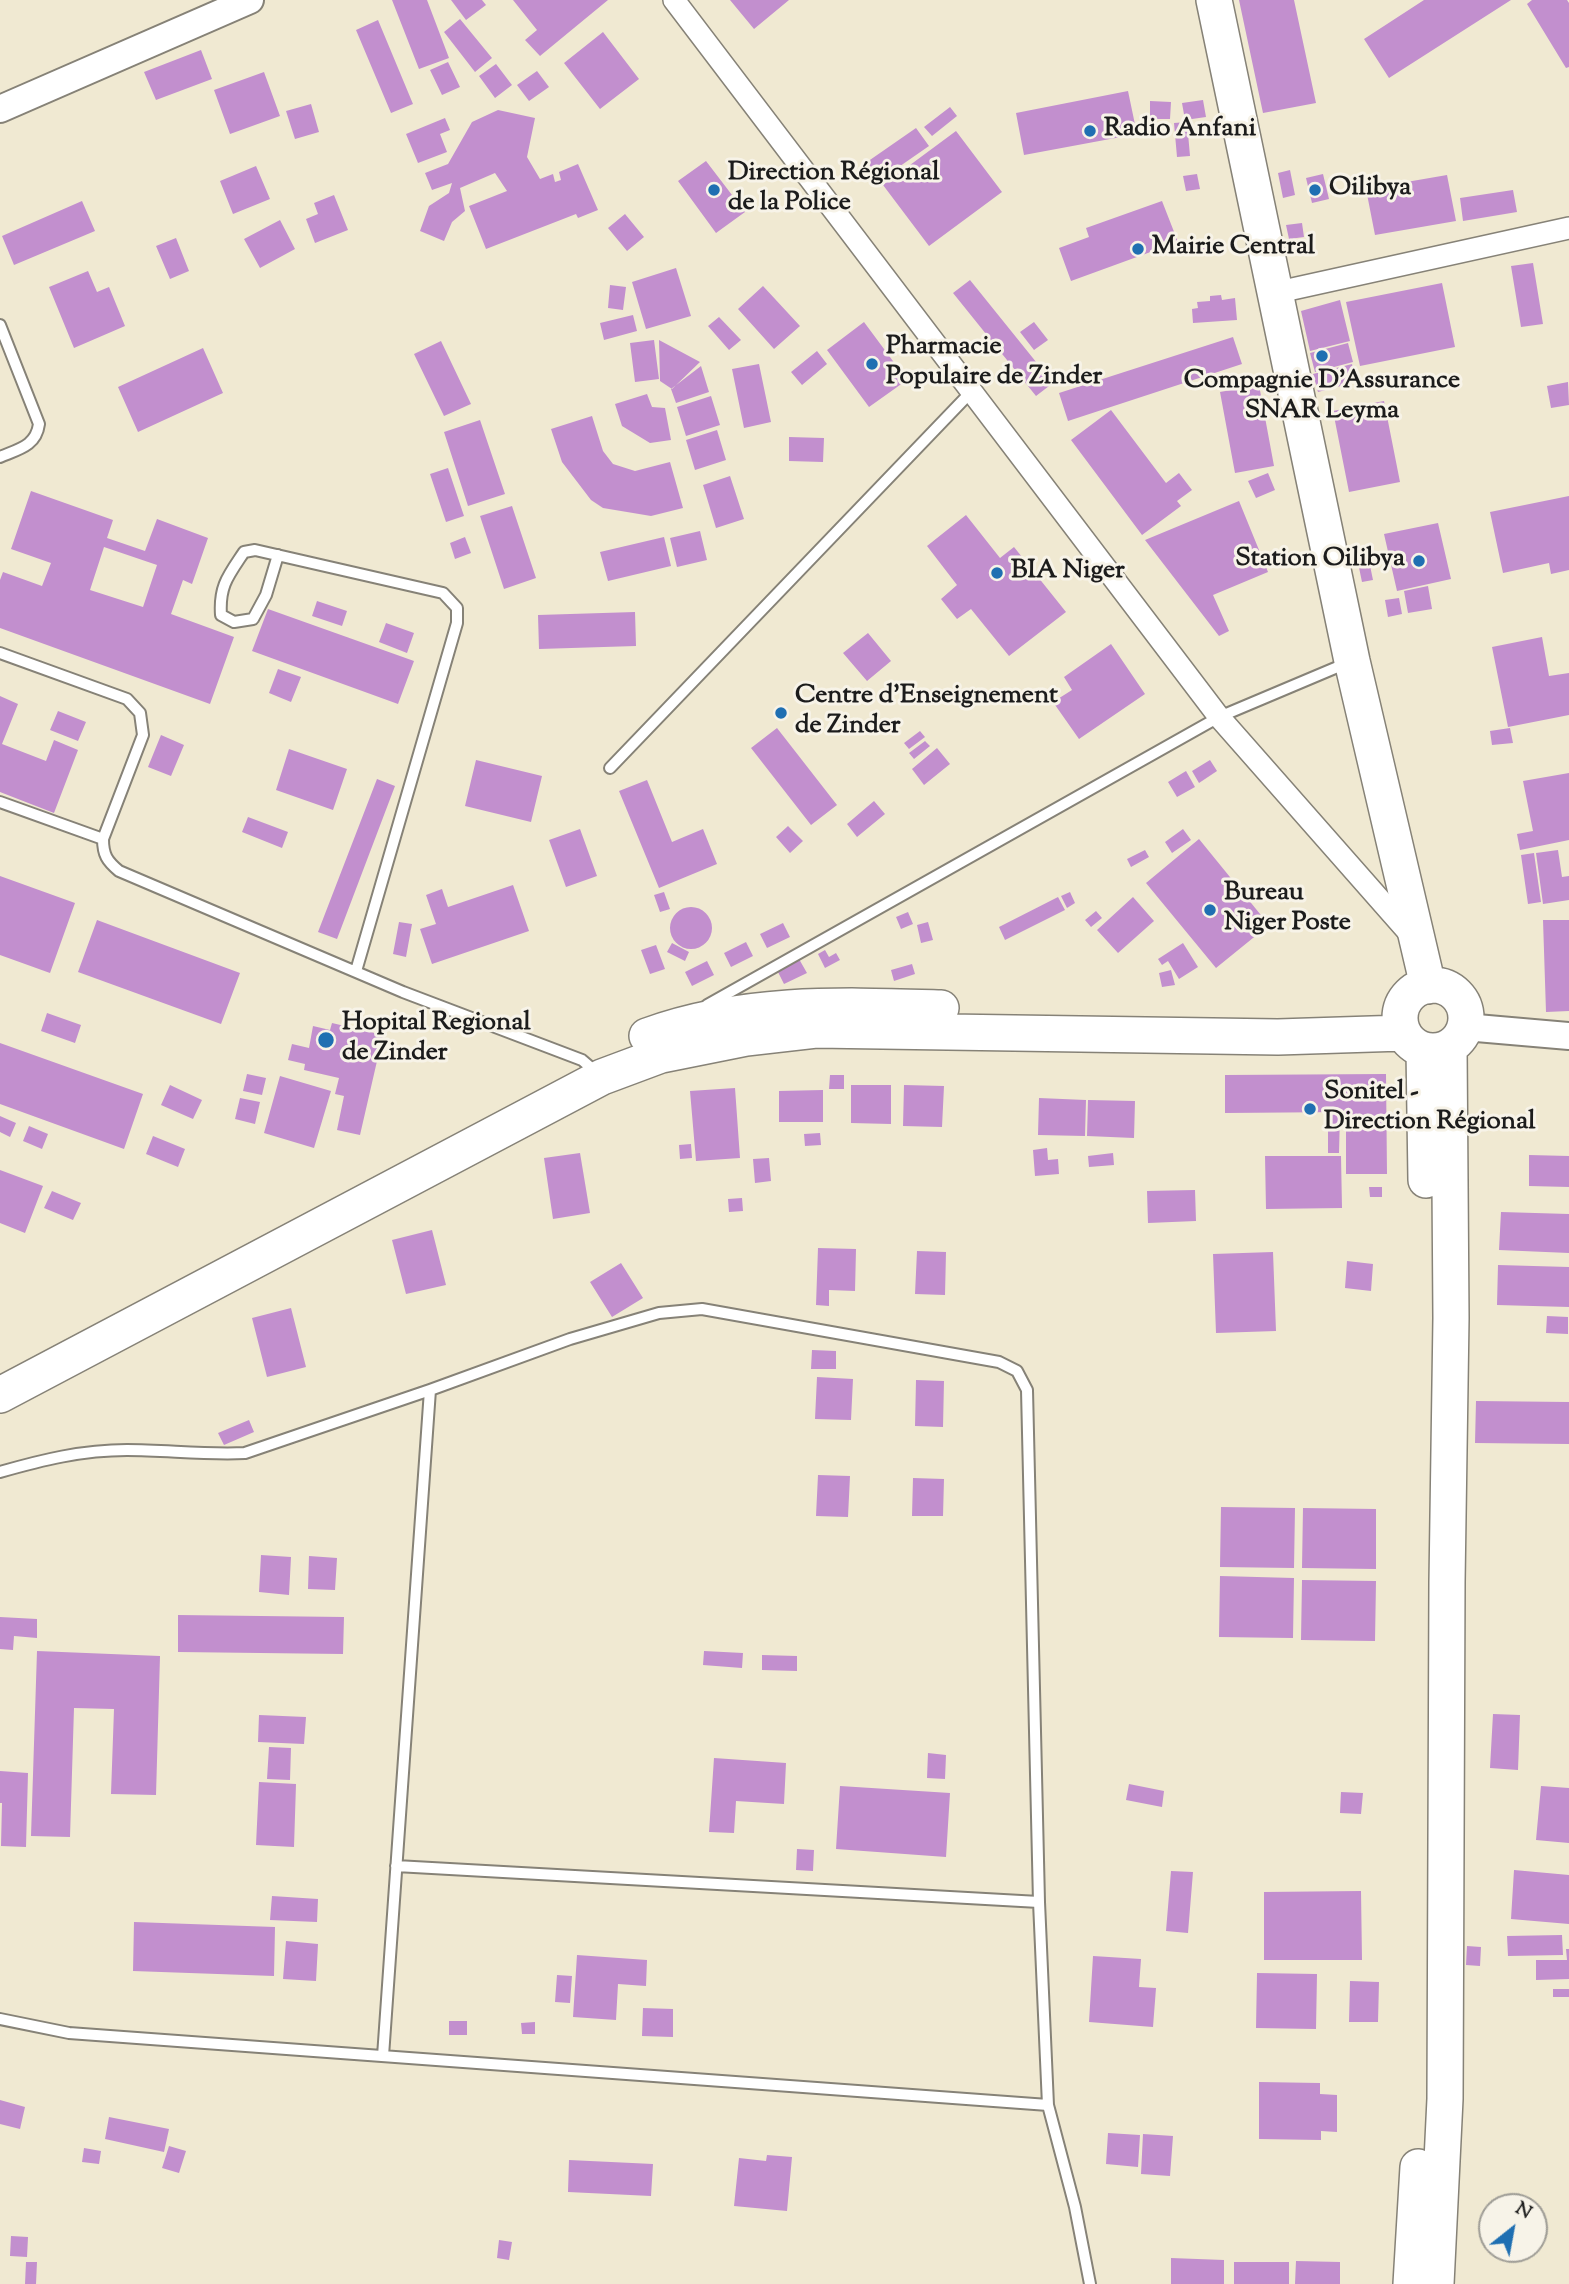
<!DOCTYPE html>
<html>
<head>
<meta charset="utf-8">
<style>
	body { margin:0 }
	#map { position:relative; width:1569px; height:2284px; overflow:hidden; background:#f0e9d2; font-family:"Sorts Mill Goudy",serif }
	canvas { display:block }
	.north { position:absolute; left:1478px; top:2193px; width:70px; height:70px; box-sizing:border-box; background:#f7f3e8; border:2px solid #9f9d96; border-radius:50%; rotate:31deg; font-size:19px; font-weight:700; line-height:28px; text-align:center; color:#1c1c1c }
	.north::after { content:''; display:block; margin:auto; width:24px; height:32px; background:#1f6fb2; clip-path:polygon(50% 0,100% 100%,50% 72%,0 100%) }
</style>
</head>
<body>
<div id="map">
<canvas width="1569" height="2284"></canvas>
<div class="north">N</div>
</div>
<script>
const context = document.querySelector('canvas').getContext('2d');
context.lineJoin = 'round';
function paint(path, color) {
  context.fillStyle = color;
  context.fill(path, 'evenodd');
}
function stroke(path, color, width, dash) {
  context.strokeStyle = color;
  context.lineWidth = width;
  context.lineCap = dash ? 'butt' : 'round';
  context.setLineDash(dash || []);
  context.stroke(path);
}
function label(font, color, halo, rows, align = 'center') {
  context.font = font + ' "Sorts Mill Goudy",serif';
  context.lineWidth = 6;
  context.setLineDash([]);
  context.textBaseline = 'middle';
  context.strokeStyle = halo;
  context.fillStyle = color;
  for (const [text, x, y, turn = 0] of rows) {
    context.save();
    context.translate(x, y);
    context.rotate((+turn || 0) * Math.PI / 180);
    context.textAlign = isNaN(turn) ? turn : align;
    if (halo) context.strokeText(text, 0, 0);
    context.fillText(text, 0, 0);
    context.restore();
  }
}
paint(new Path2D(`
	M392,0H427L449,58L419,69Z
	M451,0H482L486,5L466,20Z
	M513,0H608L540,56L525,40L537,30Z
	M730,0H789L754,29Z
	M1239,0H1294L1316,103L1263,113Z
	M1424,0H1511L1389,78L1364,39Z
	M1532,0H1567L1569,3V67L1566,68L1527,4Z
	M460,19L492,58L475,72L444,32Z
	M378,20L413,104L391,113L356,30Z
	M603,32L639,79L600,109L564,63Z
	M201,50L212,79L156,100L144,72Z
	M448,62L460,87L442,95L430,70Z
	M496,64L512,85L495,98L479,76Z
	M537,71L549,87L529,101L517,85Z
	M264,72L280,116L230,134L214,90Z
	M1128,91L1137,134L1024,155L1016,113Z
	M1203,100L1206,117L1185,120L1182,103Z
	M1150,101L1171,102L1170,119H1150Z
	M311,104L319,132L295,139L286,111Z
	M950,107L957,116L932,136L924,127Z
	M498,110L535,118L527,157L540,179L553,174L555,182L561,180L559,172L578,164L598,210L578,218L576,214L486,249L469,206L507,191L495,173L460,188L465,211L452,222L444,241L420,231L429,206L449,193L452,183L432,190L425,173L448,164L472,122Z
	M445,118L450,130L440,134L447,152L418,163L406,134Z
	M1187,122L1190,156L1177,157L1174,123Z
	M916,128L929,146L880,180L867,162Z
	M956,131L1002,192L929,246L883,185Z
	M706,161L745,212L716,233L678,181Z
	M256,166L270,199L233,214L220,181Z
	M1290,170L1295,195L1283,198L1278,173Z
	M1197,174L1200,189L1186,191L1183,176Z
	M1323,174L1329,199L1312,203L1306,178Z
	M1447,175L1456,221L1375,235L1366,189Z
	M1513,190L1517,212L1463,221L1460,198Z
	M334,195L348,230L315,243L306,219L318,214L314,203Z
	M82,201L95,231L14,265L2,236Z
	M1162,201L1178,242L1071,281L1059,248L1089,237L1086,228Z
	M625,214L644,237L627,251L608,228Z
	M280,220L295,249L260,268L244,239Z
	M1302,223L1304,237L1289,239L1286,225Z
	M176,238L189,271L170,279L156,246Z
	M1212,238L1214,248L1201,251L1199,241Z
	M1533,263L1543,324L1521,327L1511,266Z
	M676,268L691,316L646,329L632,282Z
	M88,271L97,292L109,287L125,326L74,348L49,287Z
	M970,280L1053,383L1036,396L953,293Z
	M1442,283L1455,347L1360,366L1346,302Z
	M610,285L626,287L623,310L608,308Z
	M763,286L800,326L774,349L738,309Z
	M1221,295L1222,300L1235,298L1237,320L1193,323L1192,309L1198,308L1197,302L1210,301V296Z
	M1340,300L1350,341L1310,351L1301,311Z
	M633,315L637,331L604,340L600,323Z
	M719,317L741,340L729,350L708,326Z
	M864,322L907,380L869,407L827,350Z
	M1034,322L1048,340L1034,350L1020,332Z
	M1233,337L1242,364L1068,421L1059,393Z
	M654,340L659,379L635,382L630,343Z
	M659,340L700,362L672,389L660,381Z
	M441,341L471,404L444,416L414,354Z
	M1348,343L1353,362L1315,372L1310,353Z
	M203,348L223,393L138,432L118,387Z
	M817,351L827,364L802,385L791,372Z
	M759,364L771,422L744,428L732,369Z
	M1352,364L1356,382L1318,392L1313,374Z
	M701,366L709,392L676,403L671,389Z
	M1568,382L1569,405L1551,408L1547,386Z
	M1259,385L1274,466L1235,473L1220,392Z
	M647,394L652,407L665,408L671,440L650,443L622,426L615,404Z
	M711,396L720,425L686,436L677,407Z
	M1384,401L1400,482L1349,492L1333,411Z
	M1111,410L1166,483L1179,473L1192,490L1177,501L1181,506L1142,535L1071,440Z
	M592,416L603,451L613,464L635,471L670,462L683,508L651,516L603,508L591,500L562,462L551,429Z
	M480,420L505,494L468,506L444,432Z
	M717,430L726,460L695,470L686,440Z
	M789,437L824,438L823,462L789,461Z
	M448,468L464,516L446,522L430,474Z
	M1268,473L1275,490L1256,498L1248,481Z
	M730,476L744,519L716,528L703,485Z
	M31,491L113,520L107,538L145,551L157,519L208,538L192,584L183,580L171,614L234,637L210,704L0,628V580L3,572L42,586L51,563L11,549ZM104,547L157,565L143,607L90,590Z
	M1569,496V570L1551,574L1549,563L1503,573L1490,512Z
	M1239,501L1268,572L1213,595L1229,631L1219,636L1145,540Z
	M512,506L536,578L504,589L480,516Z
	M966,515L1000,558L1014,547L1066,612L1009,656L971,609L957,619L941,599L957,585L927,546Z
	M1438,523L1451,579L1397,591L1384,534Z
	M700,531L707,560L677,567L670,538Z
	M465,537L471,553L455,559L450,543Z
	M664,537L671,566L608,581L600,552Z
	M1368,556L1373,580L1362,582L1357,558Z
	M1428,586L1432,609L1408,613L1404,591Z
	M1399,598L1402,614L1388,617L1385,600Z
	M317,601L347,611L342,626L312,616Z
	M268,609L414,661L398,704L252,651Z
	M635,612L636,646L539,649L538,615Z
	M386,623L414,633L407,653L379,642Z
	M868,633L891,661L867,681L843,653Z
	M1542,637L1549,676L1569,673V715L1508,727L1492,647Z
	M1111,644L1145,694L1079,739L1053,702L1072,690L1064,677Z
	M278,669L301,677L291,702L269,693Z
	M0,696L18,704L2,744L46,761L54,740L78,750L54,813L0,792Z
	M58,711L86,722L78,741L50,730Z
	M777,728L837,805L811,825L751,748Z
	M1510,728L1513,743L1492,745L1490,731Z
	M920,731L925,737L909,749L904,743Z
	M161,735L184,745L171,776L148,767Z
	M925,741L930,746L914,759L909,753Z
	M937,748L950,764L924,785L912,769Z
	M289,749L347,769L333,810L276,790Z
	M476,760L542,776L531,822L465,806Z
	M1210,760L1217,771L1199,783L1192,771Z
	M1186,771L1195,787L1177,797L1168,782Z
	M1569,773V840L1520,850L1517,834L1533,831L1523,781Z
	M377,779L395,786L337,939L318,932Z
	M647,780L672,842L703,829L717,864L659,888L619,791Z
	M874,801L885,814L857,837L847,824Z
	M248,817L288,832L282,848L242,832Z
	M788,826L803,841L790,853L776,837Z
	M580,829L597,876L566,887L549,840Z
	M1183,829L1191,840L1172,853L1165,842Z
	M1199,839L1269,925L1216,968L1146,883Z
	M1145,850L1149,857L1131,867L1127,859Z
	M1558,850L1562,877L1569,876V900L1543,904L1536,853Z
	M1534,853L1541,902L1528,904L1521,855Z
	M0,876L75,903L50,973L0,955Z
	M513,885L529,931L432,964L420,929L436,924L426,895L442,889L448,907Z
	M664,892L670,909L660,912L654,895Z
	M1070,892L1075,903L1067,908L1061,896Z
	M1058,897L1065,910L1005,940L999,927Z
	M1133,897L1154,921L1118,953L1097,930Z
	M670 928a21 21 0 1 1 42 0a21 21 0 1 1-42 0Z
	M1096,911L1102,918L1091,927L1085,920Z
	M908,912L913,924L901,929L896,917Z
	M97,920L240,973L221,1024L78,972Z
	M1543,920H1569V1011L1546,1012Z
	M399,922L412,924L406,957L393,954Z
	M928,922L933,940L921,943L917,925Z
	M783,923L790,937L767,948L760,934Z
	M746,942L753,956L731,967L724,953Z
	M672,943L689,952L685,961L667,952Z
	M1183,943L1198,967L1179,979L1168,961L1162,965L1158,959Z
	M656,945L665,969L650,974L641,950Z
	M825,950L829,957L836,953L840,960L825,968L818,954Z
	M799,959L807,973L784,984L777,970Z
	M707,961L714,975L692,986L685,972Z
	M912,964L915,974L894,981L891,970Z
	M1171,970L1175,985L1162,987L1159,973Z
	M47,1013L81,1025L75,1043L41,1031Z
	M332,1023L383,1035L360,1135L337,1130L344,1096L335,1094L339,1078L304,1070L305,1064L288,1060L292,1044L309,1048L313,1026L330,1030Z
	M0,1043L143,1094L124,1149L0,1104Z
	M247,1074L266,1078L262,1095L243,1091Z
	M1386,1074L1387,1174H1346V1112L1225,1113V1075Z
	M830,1075H844V1089H829Z
	M280,1076L331,1091L314,1148L264,1133Z
	M170,1085L202,1100L193,1119L161,1105Z
	M851,1085H891V1124L851,1123Z
	M904,1085L944,1086L942,1127L903,1126Z
	M735,1088L740,1158L696,1161L690,1091Z
	M823,1090V1122H779V1091Z
	M240,1098L260,1102L255,1124L235,1119Z
	M1039,1098L1086,1100L1085,1136L1038,1135Z
	M1088,1100L1135,1101L1134,1138L1087,1136Z
	M1328,1114H1340L1339,1153H1328Z
	M0,1116L16,1123L10,1137L0,1132Z
	M29,1126L48,1134L42,1149L23,1141Z
	M820,1133L821,1145L805,1146L804,1134Z
	M153,1136L185,1149L178,1167L146,1154Z
	M691,1144L692,1158L680,1159L679,1145Z
	M1047,1148L1048,1160L1058,1159L1059,1174L1035,1176L1033,1150Z
	M580,1153L590,1213L553,1219L544,1158Z
	M1113,1153L1114,1165L1089,1167L1088,1156Z
	M1529,1155L1569,1156V1187L1529,1186Z
	M1265,1156H1341L1342,1208L1266,1209Z
	M769,1158L771,1181L755,1183L753,1159Z
	M0,1170L43,1186L25,1233L0,1223Z
	M1369,1187H1382V1197H1370Z
	M1195,1190L1196,1221L1148,1223L1147,1191Z
	M52,1191L81,1203L73,1220L44,1208Z
	M742,1198L743,1211L729,1212L728,1199Z
	M1501,1212L1569,1214V1253L1499,1250Z
	M432,1230L446,1285L406,1294L392,1240Z
	M818,1248L856,1249L855,1291L829,1290V1306L816,1305Z
	M917,1251L946,1252L945,1295L915,1294Z
	M1273,1252L1276,1331L1216,1333L1213,1254Z
	M1347,1261L1373,1264L1371,1291L1345,1288Z
	M621,1263L643,1298L612,1317L590,1282Z
	M1498,1265L1569,1267V1307L1497,1305Z
	M291,1308L306,1367L267,1377L252,1318Z
	M1547,1316L1568,1317V1334L1546,1333Z
	M812,1350L836,1351V1369H811Z
	M817,1377L853,1379L851,1420L815,1419Z
	M916,1380L944,1381L943,1427L915,1426Z
	M1476,1401L1569,1402V1444L1475,1443Z
	M249,1420L254,1432L224,1445L218,1433Z
	M818,1475L850,1476L848,1517L816,1516Z
	M913,1478L944,1479L943,1516H912Z
	M1221,1507L1295,1508L1294,1568L1220,1567Z
	M1303,1508L1376,1509V1569L1302,1568Z
	M261,1555L291,1557L289,1595L259,1592Z
	M309,1556L337,1558L335,1590L308,1589Z
	M1220,1576L1294,1578L1293,1638L1219,1637Z
	M1302,1580L1376,1581L1375,1641L1301,1640Z
	M178,1615L344,1617L343,1654L178,1652Z
	M0,1617L37,1619V1638L14,1636L13,1650L0,1649Z
	M37,1651L160,1656L156,1795L111,1794L114,1709L74,1708L70,1837L31,1836Z
	M704,1651L743,1653L742,1668L703,1665Z
	M762,1655L797,1656V1671L762,1670Z
	M1493,1714L1520,1715L1518,1770L1490,1768Z
	M259,1715L306,1717L304,1744L258,1742Z
	M269,1747L291,1748L290,1780L267,1779Z
	M928,1753L946,1755L945,1779L927,1778Z
	M714,1758L786,1763L784,1804L736,1801L734,1833L709,1832Z
	M0,1771L28,1773L26,1847L1,1846L2,1803H0Z
	M259,1782L296,1784L294,1847L256,1845Z
	M1129,1784L1164,1791L1162,1807L1126,1800Z
	M840,1786L950,1793L946,1857L836,1849Z
	M1541,1786L1569,1788V1843L1536,1840Z
	M1341,1792L1363,1793L1361,1814L1340,1813Z
	M797,1849L814,1850L813,1871L796,1870Z
	M1514,1870L1569,1875V1924L1511,1919Z
	M1171,1871L1193,1872L1188,1933L1166,1931Z
	M1361,1891L1362,1960H1264V1892Z
	M272,1896L318,1899L317,1922L270,1920Z
	M134,1922L275,1927L274,1976L133,1971Z
	M1562,1935L1563,1955L1508,1956L1507,1936Z
	M286,1941L318,1944L316,1981L283,1979Z
	M1467,1946L1481,1947L1480,1966L1466,1965Z
	M1566,1949H1569V1979L1536,1980V1960H1567Z
	M577,1955L647,1960L646,1986L618,1984L616,2020L573,2017Z
	M1093,1956L1141,1959L1139,1987L1156,1988L1153,2027L1089,2022Z
	M1257,1973L1317,1974L1316,2029L1256,2028Z
	M557,1975L572,1976L570,2003L555,2002Z
	M1350,1981L1379,1982L1378,2022H1349Z
	M1553,1989H1569V1997H1553Z
	M643,2008L673,2009V2037L642,2036Z
	M449,2021H467V2035H449Z
	M535,2022V2034H522L521,2023Z
	M1259,2082L1320,2083V2094L1337,2095V2132L1321,2131V2140L1259,2139Z
	M0,2100L25,2107L20,2129L0,2124Z
	M109,2117L169,2129L164,2152L105,2139Z
	M1108,2133L1140,2135L1138,2167L1106,2164Z
	M1143,2134L1173,2136L1170,2176L1141,2174Z
	M169,2146L186,2151L179,2173L162,2168Z
	M84,2148L101,2151L99,2164L82,2162Z
	M767,2155L792,2157L787,2211L734,2206L739,2158L766,2161Z
	M569,2160L653,2164L651,2196L568,2192Z
	M11,2236L28,2237L27,2257L10,2256Z
	M499,2240L512,2242L509,2260L497,2258Z
	M1171,2258L1224,2260V2284H1171Z
	M1296,2261L1340,2262V2284H1295Z
	M26,2262H37L36,2284H25Z
	M1234,2262H1289V2284H1234Z`), '#c28fce');
const service = new Path2D(`
	M0,325L39,424C36,446 19,449 0,457
	M278,555L266,595L253,619L234,622L221,615C219,586 228,576 244,552L255,550L443,593L457,608V623L356,971
	M0,653L127,699L140,713L143,735L103,839L0,802
	M610,768L971,392
	M103,839C103,855 107,861 119,871L403,992L582,1060L596,1072
	M707,1005L1219,717L1347,663
	M0,1472C42,1460 82,1450 127,1450C166,1450 205,1455 245,1453L430,1390L570,1339L659,1313L702,1309L999,1362L1017,1371L1027,1390L1039,1902L1048,2105L1075,2207L1090,2284
	M396,1866L1039,1902
	M0,2019L69,2033L1048,2105
	M383,2056L430,1390`);
const minor = new Path2D(`
	M674,0L1219,717L1411,935
	M1274,293L1569,228`);
const tertiary = new Path2D(`
	M0,109L250,0
	M1465,1027L1569,1036`);
const trunk = new Path2D(`
	M1214,0L1352,661L1428,986
	M1400 1018a33 33 0 1 1 66 0a33 33 0 1 1-66 0Z
	M647,1036C743,1001 841,1005 941,1008
	M1424,1050L1426,1180
	M0,1395L602,1077L661,1055L746,1038L816,1030L1278,1037L1403,1033
	M1411,2284L1418,2167
	M1436,2284L1445,2099L1447,1582L1451,1318L1449,1047`);
stroke(service, '#868277', 14);
stroke(minor, '#868277', 24);
stroke(tertiary, '#868277', 30);
stroke(trunk, '#868277', 38);
stroke(service, '#fff', 10);
stroke(minor, '#fff', 21);
stroke(tertiary, '#fff', 26);
stroke(trunk, '#fff', 35);
for (const [x, y, r, color] of [
	[1090,131,7,"#1f6fb2"],
	[714,190,7,"#1f6fb2"],
	[1315,190,7,"#1f6fb2"],
	[1138,249,7,"#1f6fb2"],
	[1322,356,7,"#1f6fb2"],
	[872,364,7,"#1f6fb2"],
	[1419,561,7,"#1f6fb2"],
	[997,573,7,"#1f6fb2"],
	[781,713,7,"#1f6fb2"],
	[1210,910,7,"#1f6fb2"],
	[326,1040,9,"#1f6fb2"],
	[1310,1109,7,"#1f6fb2"]
]) {
  const dot = new Path2D();
  dot.arc(x, y, r, 0, 2 * Math.PI);
  context.fillStyle = color;
  context.fill(dot);
  stroke(dot, '#f7f3e8', 2.5);
}
label('bold 26px', '#1c1c1c', '#f7f3e8', [
	["Radio Anfani",1104,131],
	["Direction Régional",728,175],
	["de la Police",728,205],
	["Oilibya",1329,190],
	["Mairie Central",1152,249],
	["Pharmacie",886,349],
	["Populaire de Zinder",886,379],
	["Compagnie D’Assurance",1322,383,"center"],
	["SNAR Leyma",1322,413,"center"],
	["Station Oilibya",1405,561,"right"],
	["BIA Niger",1011,573],
	["Centre d'Enseignement",795,698],
	["de Zinder",795,728],
	["Bureau",1224,895],
	["Niger Poste",1224,925],
	["Hopital Regional",342,1025],
	["de Zinder",342,1055],
	["Sonitel -",1324,1094],
	["Direction Régional",1324,1124]
], 'left');
</script>
</body>
</html>
